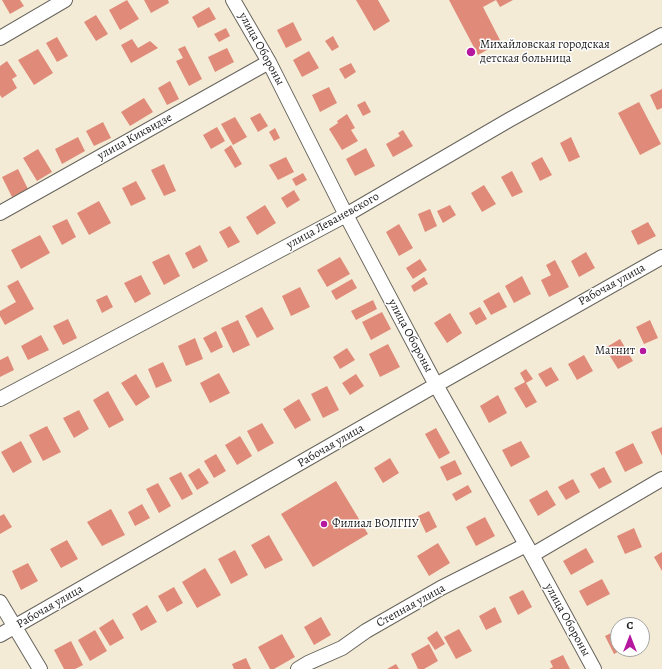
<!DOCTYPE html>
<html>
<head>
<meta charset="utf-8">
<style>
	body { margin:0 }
	#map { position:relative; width:662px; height:669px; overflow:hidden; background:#f3ebd6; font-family:Alegreya,serif }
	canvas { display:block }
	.north { position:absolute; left:610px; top:617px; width:40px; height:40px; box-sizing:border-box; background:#fff; border:1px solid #a4a4a4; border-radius:50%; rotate:0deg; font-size:11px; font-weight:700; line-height:16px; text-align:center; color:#1c1c1c }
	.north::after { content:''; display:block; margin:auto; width:14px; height:18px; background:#b5179e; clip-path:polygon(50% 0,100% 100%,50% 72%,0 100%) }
</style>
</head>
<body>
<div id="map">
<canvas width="662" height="669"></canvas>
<div class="north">С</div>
</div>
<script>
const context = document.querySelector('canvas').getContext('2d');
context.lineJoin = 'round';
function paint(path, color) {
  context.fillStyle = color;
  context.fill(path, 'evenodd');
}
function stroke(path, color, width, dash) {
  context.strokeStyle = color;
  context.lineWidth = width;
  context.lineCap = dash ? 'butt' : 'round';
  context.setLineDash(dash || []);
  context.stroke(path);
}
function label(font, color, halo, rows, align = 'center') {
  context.font = font + ' Alegreya,serif';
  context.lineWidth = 3;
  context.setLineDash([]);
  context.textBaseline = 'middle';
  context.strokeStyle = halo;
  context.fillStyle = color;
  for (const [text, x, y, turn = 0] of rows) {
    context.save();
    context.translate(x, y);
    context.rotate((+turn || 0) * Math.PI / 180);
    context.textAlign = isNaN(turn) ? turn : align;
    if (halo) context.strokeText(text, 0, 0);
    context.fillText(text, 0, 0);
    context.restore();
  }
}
paint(new Path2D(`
	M2,0H20L24,6L10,14Z
	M127,0L139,19L120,30L109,10Z
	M144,0H168L169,3L151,13Z
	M356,0H378L390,21L374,31Z
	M449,0H496L483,7L501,42L478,55Z
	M496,0H513L500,7Z
	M209,7L216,19L198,28L192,17Z
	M96,15L108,34L96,41L84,22Z
	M293,22L302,40L286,48L277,30Z
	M226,28L230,36L219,42L214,34Z
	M333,36L339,47L332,51L325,41Z
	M57,37L68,56L57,62L46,43Z
	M132,39L138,48L150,41L158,48L131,63L121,45Z
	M185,46L202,79L189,86L176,61L183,58L178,49Z
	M227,48L234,62L215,72L208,57Z
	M38,49L53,73L34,85L18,60Z
	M309,51L319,68L302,77L293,60Z
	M7,61L17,76L12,79L17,88L2,98L0,95V66Z
	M351,63L356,72L345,79L339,69Z
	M170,81L179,99L167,105L158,88Z
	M329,87L337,103L320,112L312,95Z
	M662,89V108L657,110L650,95Z
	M144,98L153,112L130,126L121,112Z
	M365,101L371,112L363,116L357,105Z
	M639,102L661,144L640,155L618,113Z
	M260,113L268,126L258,132L250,118Z
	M347,114L355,128L351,130L358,141L342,150L329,129L338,123L337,121Z
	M235,117L247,137L233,145L221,124Z
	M103,122L111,138L94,146L86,131Z
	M217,127L225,141L211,149L203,135Z
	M275,128L280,138L274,141L269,132Z
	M403,130L413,146L393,157L386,144L400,136L398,133Z
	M78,137L85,151L62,164L55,149Z
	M571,137L580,157L569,162L560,143Z
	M231,145L242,164L235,168L224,150Z
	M366,148L375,166L355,176L346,159Z
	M38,149L52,172L37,181L23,158Z
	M286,157L294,172L278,180L269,165Z
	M542,157L552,175L540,181L531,163Z
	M164,164L176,191L164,196L151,170Z
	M18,169L28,189L12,197L2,177Z
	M512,171L523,192L512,197L501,177Z
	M303,173L307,180L296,186L292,179Z
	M136,181L146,199L131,206L122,188Z
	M484,185L496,204L482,212L471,193Z
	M294,190L300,200L287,208L281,198Z
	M99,201L111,223L89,235L77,213Z
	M265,205L276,223L257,235L246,217Z
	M450,205L456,215L443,223L437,211Z
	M430,209L437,226L425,232L418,214Z
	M67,219L76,237L62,245L52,226Z
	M648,222L656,236L638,245L631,231Z
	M399,224L413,248L399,256L386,232Z
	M230,226L240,242L228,248L219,232Z
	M40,235L50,253L21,269L11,250Z
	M200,245L208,261L193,269L185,253Z
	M586,252L595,268L579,277L571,261Z
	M169,254L180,276L164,285L152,262Z
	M340,257L350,274L327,287L317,270Z
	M420,259L427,270L413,279L406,268Z
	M555,260L569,287L549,297L541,280L551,275L546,265Z
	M141,275L151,294L135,303L124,283Z
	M522,276L531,294L514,303L505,286Z
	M424,277L428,284L414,292L411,286Z
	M352,279L357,288L336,300L331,291Z
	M18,280L34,309L5,325L0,316V311L16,302L7,286Z
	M300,287L310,307L291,316L282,296Z
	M499,292L507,307L491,315L483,301Z
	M107,295L113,307L102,313L96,300Z
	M373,300L377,309L356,320L351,311Z
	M262,307L274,329L257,338L245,316Z
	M480,307L487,319L476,325L469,313Z
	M382,312L391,329L371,340L362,322Z
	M450,313L462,333L447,343L434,323Z
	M68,319L77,338L63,345L53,326Z
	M238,320L250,345L233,353L221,328Z
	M650,320L658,338L644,344L636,327Z
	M216,331L223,347L211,353L203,338Z
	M41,335L49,350L28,360L21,346Z
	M195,338L203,359L186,366L178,346Z
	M620,339L633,361L618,369L605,348Z
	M388,344L400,367L380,377L369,354Z
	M347,348L355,360L340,369L333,357Z
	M584,355L593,371L577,380L568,364Z
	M8,356L14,370L0,377V360Z
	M163,362L172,381L156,388L148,369Z
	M551,367L559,380L546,387L538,374Z
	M526,369L533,379L526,383L537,402L526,408L514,388L525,382L520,373Z
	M219,373L230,393L210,403L200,383Z
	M136,374L150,397L136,406L121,383Z
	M356,374L364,386L350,395L342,383Z
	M327,386L339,410L323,418L311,394Z
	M108,391L124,420L109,428L93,400Z
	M498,395L507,413L489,423L480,406Z
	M299,399L311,420L295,429L283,409Z
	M79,410L89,429L74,438L63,418Z
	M262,423L274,443L258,452L247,431Z
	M47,426L61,452L43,461L29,435Z
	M662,427V456L651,432Z
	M436,428L450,453L439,459L425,434Z
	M240,436L252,456L237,465L225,445Z
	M21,441L32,462L13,473L1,452Z
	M521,441L530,457L511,467L502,450Z
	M633,443L643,463L625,472L615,452Z
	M216,454L226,471L214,478L204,461Z
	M390,458L399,473L383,483L374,468Z
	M455,460L462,474L447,481L440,467Z
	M604,467L612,482L599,489L590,474Z
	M199,468L209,483L197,490L188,475Z
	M181,472L193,494L182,500L169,478Z
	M573,479L580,492L566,500L558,487Z
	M336,481L368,534L313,567L281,514Z
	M158,483L171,506L159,513L146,489Z
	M468,485L472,492L456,501L452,494Z
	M547,490L556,505L538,516L529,500Z
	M142,504L150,518L135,526L128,512Z
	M111,509L125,535L102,546L87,522Z
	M429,511L437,527L426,533L418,516Z
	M4,514L12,527L0,534V516Z
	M485,517L495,536L476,546L466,527Z
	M634,528L642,547L625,554L617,536Z
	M269,535L283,560L265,569L251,545Z
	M67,540L78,559L61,568L50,549Z
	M438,543L450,563L429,576L417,556Z
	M586,548L594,562L571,575L563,561Z
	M235,550L248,575L231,584L218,559Z
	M662,552V571L654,557Z
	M28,563L38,581L21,590L12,571Z
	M205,568L221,595L197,608L182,582Z
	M602,579L610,594L587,606L579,591Z
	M174,587L183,603L167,612L158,596Z
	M523,590L532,607L518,615L509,597Z
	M147,605L157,622L141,631L132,614Z
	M495,607L502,622L486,630L479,616Z
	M321,617L331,635L314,645L304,627Z
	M113,619L124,638L110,646L99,628Z
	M459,629L472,651L456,659L444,637Z
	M95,630L107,651L90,661L78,640Z
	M617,630L618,632V649H623L614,654L605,636Z
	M437,631L445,644L435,650L427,638Z
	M282,634L295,657L274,669H270L258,647Z
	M71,641L83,665L75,669H64L54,650Z
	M429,644L438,661L424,669H418L411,654Z
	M563,655L570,669H549L553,667L550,661Z
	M246,658L251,669H234L232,664Z
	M396,664L399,669H387Z`), '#e08b79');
const minor = new Path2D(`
	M233,0L269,62L346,215L436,385L532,555L594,669
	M0,38L65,0
	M0,213L269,62
	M0,399L346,215L509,120L662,35
	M532,555L662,479
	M0,602L40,669
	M0,635L436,385L662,257
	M298,669L308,663L342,648L366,631L441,588L526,545`);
stroke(minor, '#67645d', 16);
stroke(minor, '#fff', 14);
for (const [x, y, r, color] of [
	[471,52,5,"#b5179e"],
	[643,351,4,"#b5179e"],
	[324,524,4,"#b5179e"]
]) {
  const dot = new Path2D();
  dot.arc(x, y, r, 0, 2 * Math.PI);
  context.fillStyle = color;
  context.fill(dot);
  stroke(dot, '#fff', 1.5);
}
label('12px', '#1c1c1c', '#fff', [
	["Михайловская городская",480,45],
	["детская больница",480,59],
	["Магнит",635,351,"right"],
	["Филиал ВОЛГПУ",332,524]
], 'left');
label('12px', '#1c1c1c', '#fff', [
	["улица Обороны",261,49,61],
	["улица Киквидзе",135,137,-29],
	["улица Леваневского",333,221,-29],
	["Рабочая улица",612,285,-29],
	["улица Обороны",410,336,62],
	["Рабочая улица",331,446,-30],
	["Степная улица",411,606,-29],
	["Рабочая улица",50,607,-30],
	["улица Обороны",567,620,61]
]);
</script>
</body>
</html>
